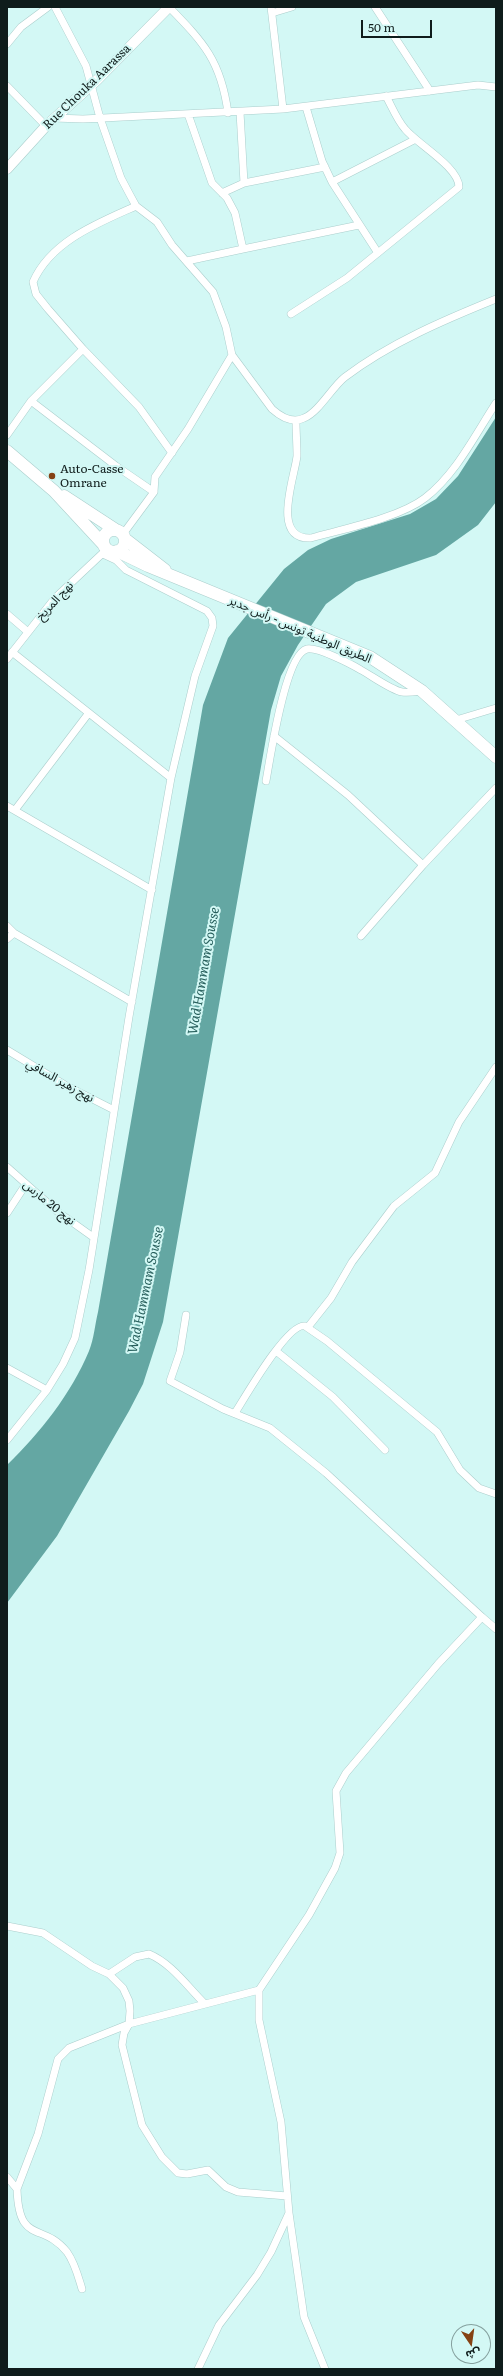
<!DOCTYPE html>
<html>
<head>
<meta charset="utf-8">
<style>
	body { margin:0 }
	#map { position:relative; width:503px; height:2376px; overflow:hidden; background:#d3f8f5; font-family:Literata,"Noto Sans Arabic",serif }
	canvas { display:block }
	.frame { position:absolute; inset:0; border:8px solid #0f1c1b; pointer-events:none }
	.north { position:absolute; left:451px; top:2324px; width:40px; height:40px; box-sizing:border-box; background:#d3f8f5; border:1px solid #85a09e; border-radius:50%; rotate:167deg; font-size:11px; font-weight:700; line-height:16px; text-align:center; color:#0f1c1b }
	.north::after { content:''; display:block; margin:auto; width:14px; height:18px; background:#854214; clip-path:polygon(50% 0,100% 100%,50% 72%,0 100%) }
	.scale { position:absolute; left:361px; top:20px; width:71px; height:18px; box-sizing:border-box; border:2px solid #0f1c1b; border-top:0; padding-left:5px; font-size:12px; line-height:14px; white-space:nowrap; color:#0f1c1b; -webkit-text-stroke:3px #d3f8f5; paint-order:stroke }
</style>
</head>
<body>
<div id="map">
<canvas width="503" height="2376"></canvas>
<div class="frame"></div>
<div class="north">ش</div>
<div class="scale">50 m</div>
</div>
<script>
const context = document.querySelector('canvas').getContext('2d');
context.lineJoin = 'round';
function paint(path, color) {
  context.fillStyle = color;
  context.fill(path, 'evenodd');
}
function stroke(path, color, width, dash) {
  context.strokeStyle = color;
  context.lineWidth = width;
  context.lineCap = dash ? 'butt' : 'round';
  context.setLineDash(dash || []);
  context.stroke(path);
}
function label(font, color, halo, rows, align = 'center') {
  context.font = font + ' Literata,"Noto Sans Arabic",serif';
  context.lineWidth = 4;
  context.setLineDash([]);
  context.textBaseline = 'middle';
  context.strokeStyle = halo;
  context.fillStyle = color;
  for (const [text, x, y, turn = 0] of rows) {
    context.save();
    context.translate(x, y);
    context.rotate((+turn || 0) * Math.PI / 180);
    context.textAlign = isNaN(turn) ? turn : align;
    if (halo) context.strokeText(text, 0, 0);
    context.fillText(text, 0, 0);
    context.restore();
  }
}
paint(new Path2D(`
	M496,417V502L478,525L436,555L356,582L326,604L298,645L281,676L271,710L163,1322L143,1384L129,1411L57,1536L7,1603V1465C40,1433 71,1394 89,1351C94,1339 95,1324 98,1312L203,705L228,638L284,569L308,550L331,539L410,514L436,499L458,476Z`), '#64a7a3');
const minor = new Path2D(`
	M55,7L86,66L100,118L121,178L130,195L136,206L157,222L172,245L213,292L226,327L232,355L272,409C281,417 292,424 304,418C319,412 332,387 345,377C390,343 444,320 496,299
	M169,7C204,43 221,61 228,113
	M271,7L283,109
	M375,7L430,91
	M272,13L292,7
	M7,44L21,27L48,7
	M7,86L46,126
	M306,107L322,161L332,182L378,253
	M240,112L244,183
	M54,118L83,119L283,109L478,85L496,87
	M332,182L414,140
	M222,193L244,183L325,167
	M136,206C98,223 51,241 33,282L36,294L48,309L83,349L139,407L172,453
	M243,249L359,225
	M187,261L243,249L235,213L227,198L212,183L188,114
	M291,314L347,278L459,187C459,167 417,144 405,129C397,120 392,107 386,96
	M31,401L116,466L154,492
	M296,421C296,432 297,444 297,456C295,476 270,540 311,538C343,529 399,518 425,498C456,474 475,435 496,403
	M7,435L31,401L83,349
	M123,534L154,492L155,477L188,429L232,355
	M7,614L28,632
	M12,652L171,778
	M7,659L55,598L105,551
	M456,720L496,708
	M274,736L348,795L423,865
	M266,781C270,760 285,654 307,649C318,647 351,664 361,670C372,676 391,690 402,692C407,693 414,692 420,691
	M7,806L152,890
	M15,810L88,714
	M7,926L14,933
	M361,936L423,865L496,788
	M7,939L14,933L132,1002
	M7,1050L65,1085L114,1110
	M7,1167L58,1212L93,1237
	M7,1213L26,1184
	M186,1315L180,1352L170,1381L223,1409L270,1428L326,1473L482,1617L438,1664L346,1773L336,1791L340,1853L335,1868L309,1915L259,1990V2020L281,2122L289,2213L271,2252L257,2275L219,2325L198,2369
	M308,1327L331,1298L352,1262L394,1206L435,1173L459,1122L496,1067
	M276,1351L333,1397L385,1450
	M7,1368L47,1390
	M235,1413C244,1399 288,1322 305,1326L327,1341L437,1432L460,1470L479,1488L496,1494
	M7,1440L47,1390L63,1364L75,1338L89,1270L129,1017L171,778L195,676L213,626L212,618L207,611L126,570L116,560L103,554
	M482,1617L496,1629
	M7,1926L43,1933L92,1966L109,1974L123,1988L129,2001L130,2011L129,2024L124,2033L122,2045L142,2125L162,2157L178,2173L187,2174L208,2170L226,2187L238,2192L287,2196
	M109,1974L135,1957L149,1954C171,1963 187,1986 204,2003
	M7,2177L17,2189
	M289,2213L304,2317L325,2369
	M82,2289C78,2276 75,2263 67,2252C42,2221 19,2246 17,2189L38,2134L58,2059L69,2048L129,2024L259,1990`);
const secondary = new Path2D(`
	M7,169L46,126L97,80L169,7`);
const primary = new Path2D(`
	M7,451L54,491L104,545
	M64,496L116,530
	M103 541a11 11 0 1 1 22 0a11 11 0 1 1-22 0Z
	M125,539L165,570
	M117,551L148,566L370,657L422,691L496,757`);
stroke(minor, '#abcecc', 8);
stroke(secondary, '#abcecc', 11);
stroke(primary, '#abcecc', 13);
stroke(minor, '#fff', 7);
stroke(secondary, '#fff', 10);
stroke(primary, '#fff', 12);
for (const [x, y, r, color] of [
	[52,476,4,"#854214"]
]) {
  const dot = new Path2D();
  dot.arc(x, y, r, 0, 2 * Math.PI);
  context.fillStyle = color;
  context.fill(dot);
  stroke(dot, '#d3f8f5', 1.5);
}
label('12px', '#0f1c1b', '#d3f8f5', [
	["Rue Chouka Aarassa",87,87,-44],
	["نهج المريخ",55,601,-47],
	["الطريق الوطنية تونس - رأس جدير",300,630,23],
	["نهج زهير السافي",60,1081,29],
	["نهج 20 مارس",49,1203,39]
]);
label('12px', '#0f1c1b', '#d3f8f5', [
	["Auto-Casse",60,469],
	["Omrane",60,483]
], 'left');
label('italic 13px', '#275f5c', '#d3f8f5', [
	["Wad Hammam Sousse",204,971,-80],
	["Wad Hammam Sousse",146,1290,-78]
]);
</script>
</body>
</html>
